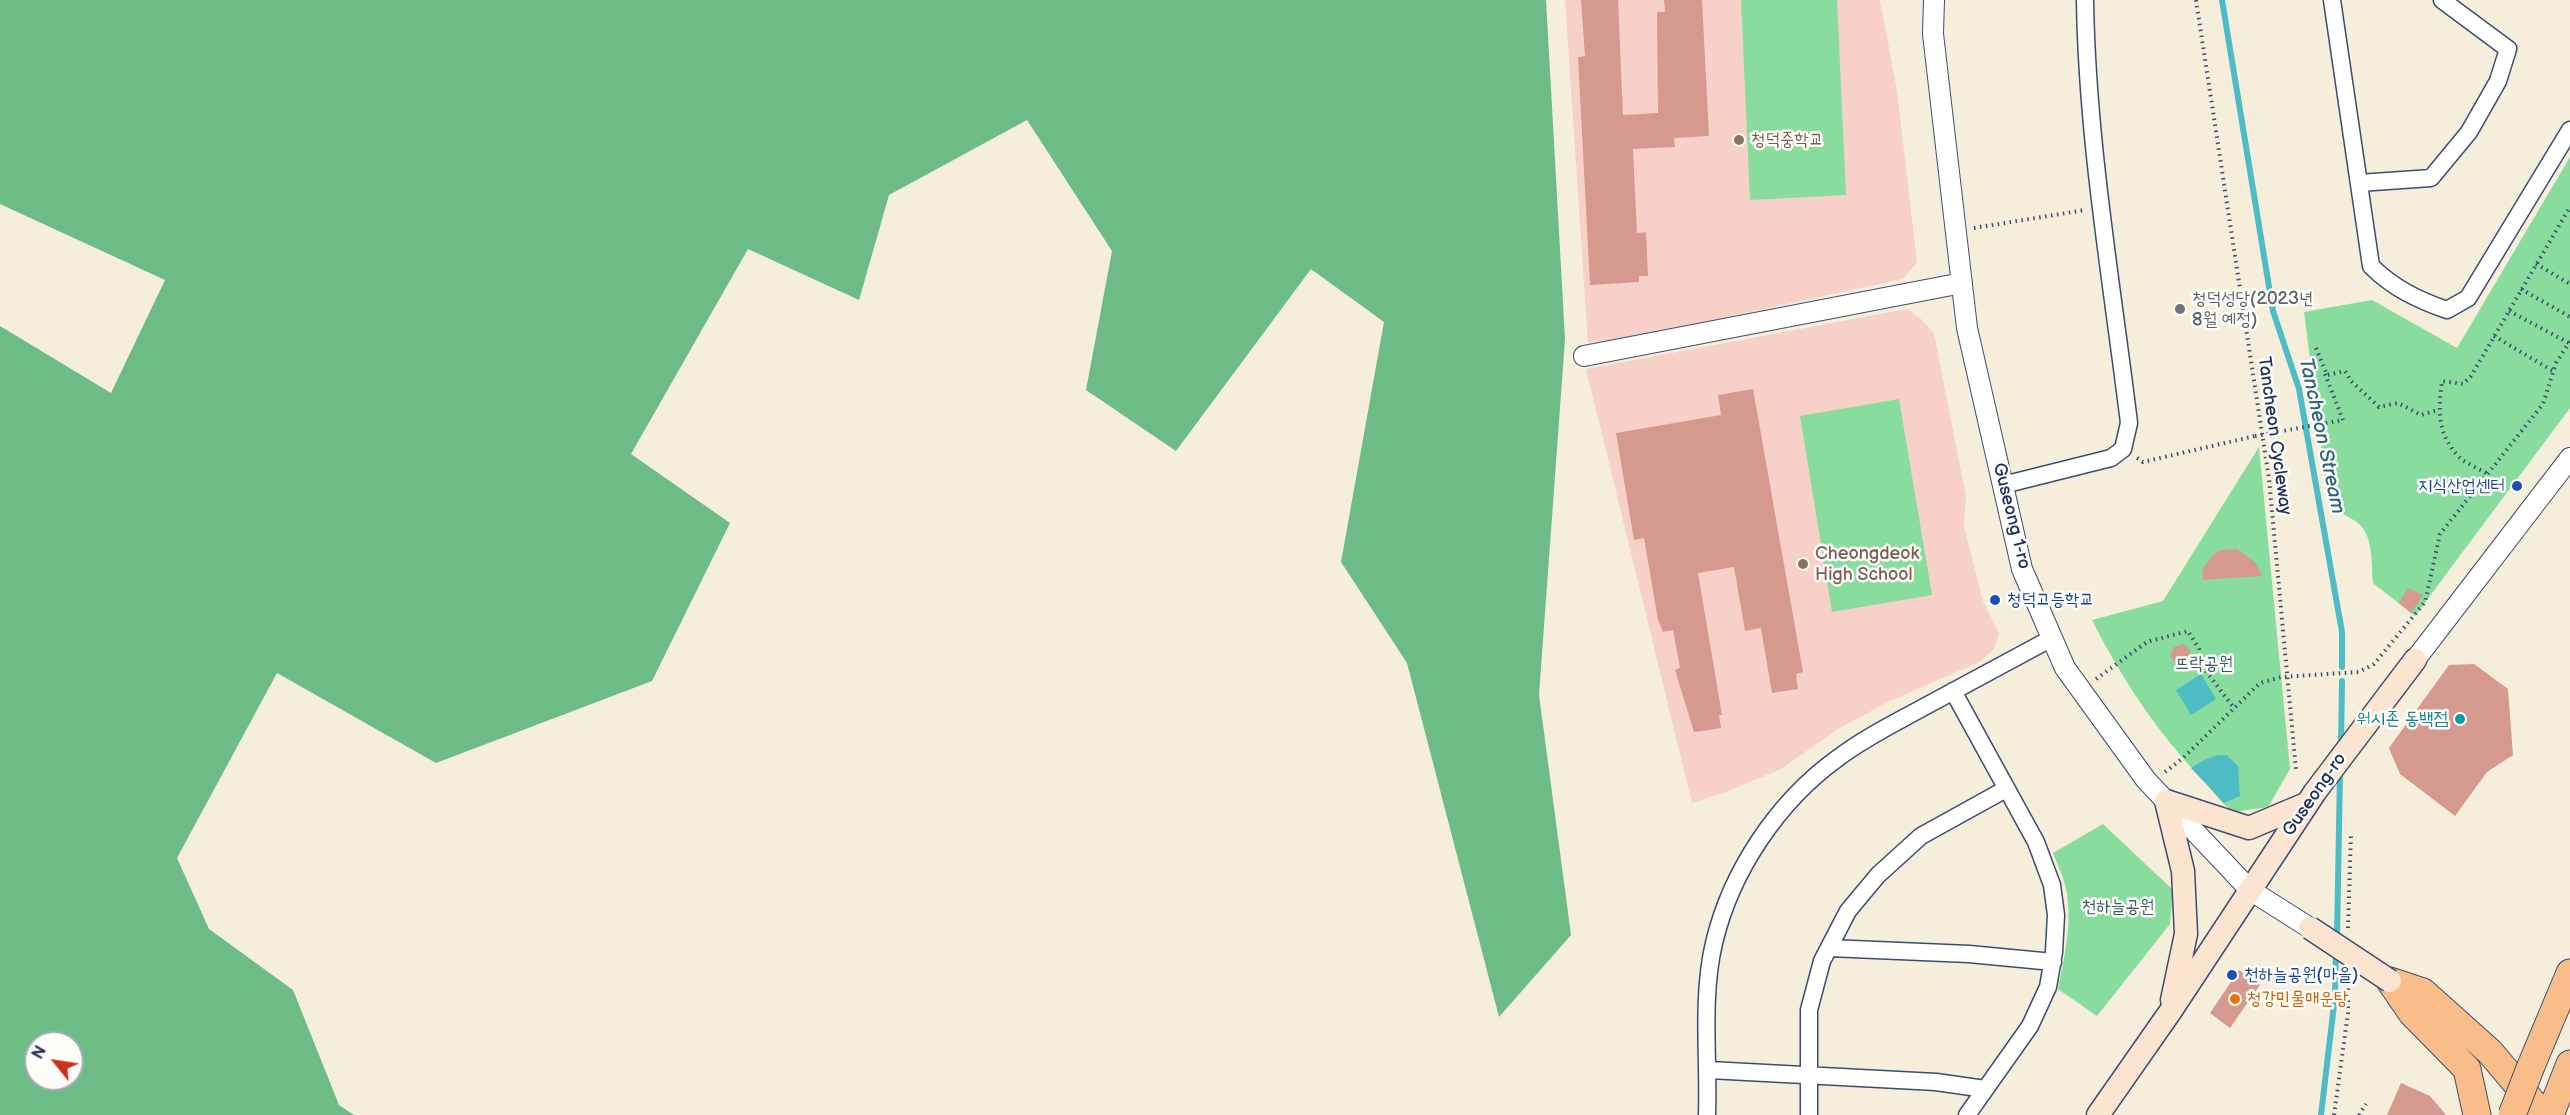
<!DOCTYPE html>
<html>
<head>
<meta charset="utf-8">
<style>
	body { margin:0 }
	#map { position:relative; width:2570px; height:1115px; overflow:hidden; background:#f5eeda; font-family:"Balsamiq Sans",sans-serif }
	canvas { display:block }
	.north { position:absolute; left:24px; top:1031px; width:60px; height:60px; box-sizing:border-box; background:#fdfcf7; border:2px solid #a3aaba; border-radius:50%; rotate:300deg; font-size:16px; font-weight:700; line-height:24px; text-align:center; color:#1b2f5e }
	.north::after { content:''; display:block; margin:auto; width:21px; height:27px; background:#c8321e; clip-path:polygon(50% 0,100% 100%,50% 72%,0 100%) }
</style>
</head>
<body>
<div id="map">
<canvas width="2570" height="1115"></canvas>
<div class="north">N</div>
</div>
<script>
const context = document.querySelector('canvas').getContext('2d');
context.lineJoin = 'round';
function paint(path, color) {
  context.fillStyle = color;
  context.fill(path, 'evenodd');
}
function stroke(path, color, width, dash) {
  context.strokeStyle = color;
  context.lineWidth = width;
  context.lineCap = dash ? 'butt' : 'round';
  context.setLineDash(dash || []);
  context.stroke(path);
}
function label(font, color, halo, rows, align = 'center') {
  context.font = font + ' "Balsamiq Sans","Poor Story",sans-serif';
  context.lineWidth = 5;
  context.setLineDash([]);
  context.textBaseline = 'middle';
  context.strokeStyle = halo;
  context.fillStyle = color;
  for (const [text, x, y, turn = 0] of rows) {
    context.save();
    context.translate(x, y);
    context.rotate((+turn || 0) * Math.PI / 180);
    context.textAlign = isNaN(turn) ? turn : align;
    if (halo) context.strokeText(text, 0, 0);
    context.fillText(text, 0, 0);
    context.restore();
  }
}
paint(new Path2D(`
	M1565,0H1880L1897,91L1917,262L1903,279L1643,335L1588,343Z
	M1907,309L1920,318L1934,333L1966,497L1964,526L1983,601L1999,633L1994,649L1979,662L1888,702L1838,729L1781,769L1726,792L1692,803L1586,369Z`), '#f7d1c8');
paint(new Path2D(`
	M1741,0H1837L1846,195L1750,200Z
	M2570,157V408L2415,616L2373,583C2371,564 2374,536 2358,523C2346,514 2336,513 2328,499L2304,312L2372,300L2457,348Z
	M1899,399L1932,595L1832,612L1800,416Z
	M2259,447L2290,769L2268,807L2234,812C2222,805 2214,792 2205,782C2158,734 2122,679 2092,620L2163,601Z
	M2103,824L2173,890L2170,924L2097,1016L2058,989C2064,958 2072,926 2067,894C2065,880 2058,866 2053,853Z`), '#87dc9e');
paint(new Path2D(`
	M0,0H1546L1565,339L1539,695L1571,935L1499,1017L1407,663L1341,562L1384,322L1311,269L1176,451L1086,390L1112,251L1027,120L889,195L859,300L748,249L631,454L730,523L652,681L436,763L277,673L177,858L209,929L293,990L339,1105L354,1115H0V326L111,393L165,280L0,204ZM36,1043H72V1079H36Z`), '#6dbc85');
paint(new Path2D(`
	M2201,674L2216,699L2191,715L2176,690Z
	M2218,755H2227L2238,766L2240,796L2224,803L2191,768L2202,761Z`), '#4ebcc5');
stroke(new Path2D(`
	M2222,0L2273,311L2299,389L2342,632V667
	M2341,746L2342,681
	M2337,938L2340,772
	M2321,1115L2335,996L2336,952`), '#4ebcc5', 6);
paint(new Path2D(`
	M1581,0H1618L1623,115L1658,113L1657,12H1665L1664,0H1702L1709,136L1674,138L1675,147L1633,149L1637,233L1646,232L1648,276H1639V282L1590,285L1578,57L1585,56Z
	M1753,389L1803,672L1796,674L1798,689L1772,693L1761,628L1745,631L1734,567L1698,573L1722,715H1719L1721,728L1694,732L1675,670L1680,668L1673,630L1663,632L1658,620L1644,538L1634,540L1616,433L1721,415L1718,395Z
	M2237,549L2255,562L2262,576L2202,580L2203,568L2214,554L2221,550Z
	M2408,588L2423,595L2411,613L2399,603Z
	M2183,644L2189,648L2191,656L2187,662L2176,664L2170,656L2174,647Z
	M2474,664L2508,689L2513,755L2487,772L2455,816L2400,774L2389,748L2449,665Z
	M2239,970L2260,985L2230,1028L2210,1013Z
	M2401,1083L2430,1096L2446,1115H2387Z`), '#d59990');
const minor = new Path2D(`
	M2332,0L2371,266C2393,288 2418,300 2447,310L2468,298L2570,130
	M2359,183L2431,178L2469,132L2498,81L2508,49L2442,0
	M2003,485L2111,458L2123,449L2129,423C2112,283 2087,141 2085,0
	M1953,691L2036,842L2052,885L2056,915L2054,952L2048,987L2030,1026L1967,1115
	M1829,948L1969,954L2053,962
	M1709,1070L1936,1082L1985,1089
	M1707,1115C1709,1059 1701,998 1714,943C1731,871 1778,801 1838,758C1864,738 1895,723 1924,707C1966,684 2009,661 2052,638
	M1809,1115V1010L1822,961L1848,911L1878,875L1921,836L2006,789`);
const tertiary = new Path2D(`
	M1934,0L1933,34L1967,328L2022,569L2065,668L2146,780L2250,890L2310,928
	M1584,356L1962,283
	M2415,660L2570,458`);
const secondary = new Path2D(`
	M2166,801L2183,871L2186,934L2172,1000
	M2166,801L2249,828L2306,804
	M2098,1115L2170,1012L2315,792L2415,660`);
const trunk = new Path2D(`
	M2390,981L2423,992L2490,1052L2543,1115
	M2390,981L2412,1013L2467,1069L2477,1115
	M2531,1066L2570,973
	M2550,1115L2570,1064`);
stroke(minor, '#3c4c71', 19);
stroke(tertiary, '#3c4c71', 22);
stroke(secondary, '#3c4c71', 25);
stroke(trunk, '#3c4c71', 29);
stroke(new Path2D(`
	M2196,0L2269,479L2296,770
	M1974,228L2085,210
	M2536,264L2570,284
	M2521,289L2570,317
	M2509,311L2569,343
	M2494,336L2553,371
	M2316,348L2327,375L2345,371L2351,381L2379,407L2398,403L2421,415L2438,410
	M2325,374L2343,420
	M2137,458L2143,462L2255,436
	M2486,473C2477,468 2465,463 2458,456C2437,433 2438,409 2442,381L2463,384L2471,376L2570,207
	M2096,679L2147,642L2188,631L2199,649L2202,666L2234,708
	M2165,772L2183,758L2260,683L2281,677L2359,672L2374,664L2425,602L2440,534L2543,404L2556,363L2570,341
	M2348,928L2351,833
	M2334,1115L2348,1013V977
	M2359,1115L2366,1104`), '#3c4c71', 4, [1.5, 4.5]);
stroke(minor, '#fff', 16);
stroke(tertiary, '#fff', 20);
stroke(secondary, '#fce5d0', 22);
stroke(trunk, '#f8bd89', 27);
const secondaryBridge = new Path2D(`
	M2310,928L2390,981`);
const trunkBridge = new Path2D(`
	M2512,1115L2531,1066`);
stroke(secondaryBridge, '#3c4c71', 25, []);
stroke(trunkBridge, '#3c4c71', 29, []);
stroke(new Path2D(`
	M2255,436L2343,420`), '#3c4c71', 4, [1.5, 4.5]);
stroke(secondaryBridge, '#fce5d0', 22);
stroke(trunkBridge, '#f8bd89', 27);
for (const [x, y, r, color] of [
	[1739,140,6,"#8d6e63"],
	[2180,309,6,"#6b7280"],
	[2517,486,6,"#1a4fb4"],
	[1803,564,6,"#8d6e63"],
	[1995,600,6,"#1a4fb4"],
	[2460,719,6,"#0f9aa8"],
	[2232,975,6,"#1a4fb4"],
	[2235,999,6,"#e8710a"]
]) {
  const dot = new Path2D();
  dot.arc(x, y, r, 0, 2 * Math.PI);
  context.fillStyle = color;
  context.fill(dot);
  stroke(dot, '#fdfcf7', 2);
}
label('18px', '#785e54', '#fdfcf7', [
	["청덕중학교",1751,140],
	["Cheongdeok",1815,554],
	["High School",1815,575]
], 'left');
label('18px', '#5b616d', '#fdfcf7', [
	["청덕성당(2023년",2192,299],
	["8월 예정)",2192,320]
], 'left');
label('18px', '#1b2f5e', '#fdfcf7', [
	["Tancheon Cycleway",2274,436,82],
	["Guseong 1-ro",2011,516,76],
	["Guseong-ro",2315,795,-55]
]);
label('18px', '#164399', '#fdfcf7', [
	["지식산업센터",2505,486,"right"],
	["청덕고등학교",2007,600],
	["천하늘공원(마을)",2244,975]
], 'left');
label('18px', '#365a6e', '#fdfcf7', [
	["뜨락공원",2204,664],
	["천하늘공원",2118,907]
]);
label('18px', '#0d838f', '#fdfcf7', [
	["워시존 동백점",2448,719]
], 'right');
label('18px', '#c56008', '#fdfcf7', [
	["청강민물매운탕",2247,999]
], 'left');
label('italic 20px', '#2d6082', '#fdfcf7', [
	["Tancheon Stream",2321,436,78]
]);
</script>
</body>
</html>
